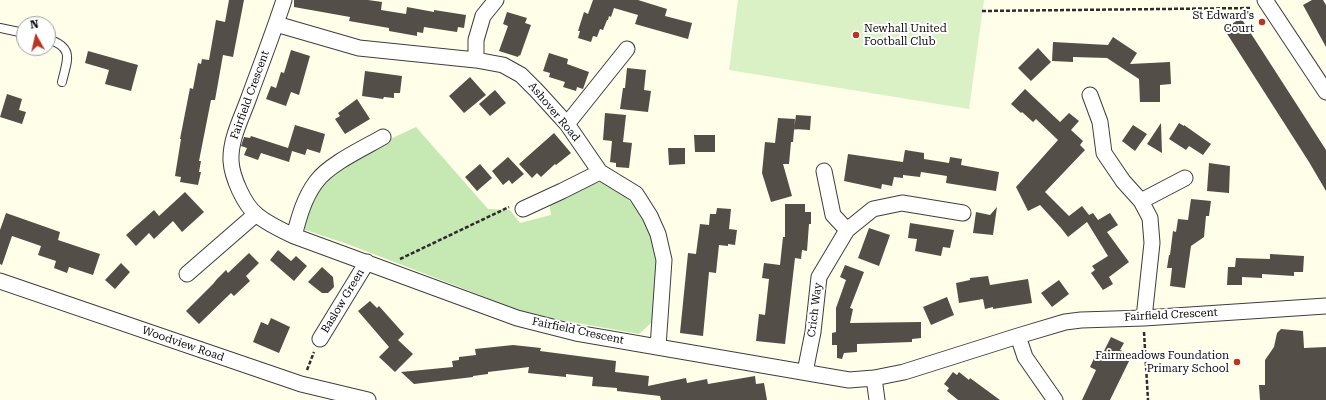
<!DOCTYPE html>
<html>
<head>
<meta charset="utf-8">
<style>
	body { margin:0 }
	#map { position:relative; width:1326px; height:400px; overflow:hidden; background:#fffee8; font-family:"Roboto Serif",serif }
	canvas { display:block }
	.north { position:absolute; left:16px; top:16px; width:40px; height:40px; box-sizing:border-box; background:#fff; border:1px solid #9d9d9d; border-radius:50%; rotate:352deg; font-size:11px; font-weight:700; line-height:16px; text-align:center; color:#0b0b0b }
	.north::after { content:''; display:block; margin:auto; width:14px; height:18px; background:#ba3423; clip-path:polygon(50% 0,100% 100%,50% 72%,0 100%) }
</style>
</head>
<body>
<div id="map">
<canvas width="1326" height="400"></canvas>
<div class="north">N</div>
</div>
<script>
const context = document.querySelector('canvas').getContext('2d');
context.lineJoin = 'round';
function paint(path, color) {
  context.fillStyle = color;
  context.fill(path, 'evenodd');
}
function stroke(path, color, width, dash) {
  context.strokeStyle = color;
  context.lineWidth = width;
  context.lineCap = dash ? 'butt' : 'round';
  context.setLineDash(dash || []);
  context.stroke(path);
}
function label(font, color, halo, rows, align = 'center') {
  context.font = font + ' "Roboto Serif",serif';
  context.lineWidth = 4;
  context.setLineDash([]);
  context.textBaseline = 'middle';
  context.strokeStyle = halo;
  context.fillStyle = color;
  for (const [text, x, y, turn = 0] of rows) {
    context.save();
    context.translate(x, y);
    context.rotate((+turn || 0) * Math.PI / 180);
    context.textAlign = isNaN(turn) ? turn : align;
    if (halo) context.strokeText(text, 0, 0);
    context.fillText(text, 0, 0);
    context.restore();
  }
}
paint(new Path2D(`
	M416,127L488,209L510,210L520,223L551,215L549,202L593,184L605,181L623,194L639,211L652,231L657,259L652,322L639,334L532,315L350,245L300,228C304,218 308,203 314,194C336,162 382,143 416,127Z`), '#c6e8b3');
paint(new Path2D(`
	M738,0H984L969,109L729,70Z`), '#daf0c5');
paint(new Path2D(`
	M229,0H244L233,57L223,55L215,100H211L199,161H201L199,172H201L198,185L180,182L181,177L175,176L181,139H180L190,88L193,89L198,63L201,64L202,59L209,60L216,20L225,22Z
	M294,0H368L382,2L381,10L406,14L407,7L434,12V10L466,15L464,28L458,27L457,32L424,27L423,33L417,32V36L389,31V28L349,21L350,17L294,7Z
	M593,0H638L667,9L665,16L692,23L688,39L635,24L638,15L614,8L611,17L609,16L608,20H607L603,30L600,29L597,37L593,36L591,42L578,38L580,31H578L584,12L588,14Z
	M1312,0H1323L1326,5V47L1303,5Z
	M507,12L527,18L525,23L531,25L520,56L519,55L518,57L499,51L508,26L503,24Z
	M1241,18L1326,150V191L1309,162L1224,29Z
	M1113,37L1137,53L1130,64L1170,62L1171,84L1160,85V102H1140L1139,79L1107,58L1073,57V62L1052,61L1053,42L1108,45Z
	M1038,48L1051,62L1031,81L1018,68Z
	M291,50L310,56L299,95L291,92L286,106L266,99L271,86L276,88L281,72L284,73Z
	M88,51L138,65L131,91L105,84L109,70L85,63Z
	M549,53L568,59L567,64L589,72L583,89L577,87L576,91L563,87L565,82L549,77L550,73L543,71Z
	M627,68L646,70L644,90L651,91L648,112L620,109L623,88H625Z
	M365,71L402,76L400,93H394V98L384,97L383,99L362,96Z
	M470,77L486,95L464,113L449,96Z
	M1025,89L1060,122L1069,113L1079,121L1071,130L1083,141L1080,145L1085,150L1045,192L1069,216L1082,206L1089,215L1093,213L1098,220L1110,213L1118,225L1107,232L1129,262L1109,277L1113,284L1103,290L1091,273L1095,270L1092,266L1108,256L1087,222L1068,237L1061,228L1040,205L1028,211L1016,187L1058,140L1036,119L1033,122L1022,112L1021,113L1011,104Z
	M495,90L506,103L490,116L479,104Z
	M7,94L22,99L19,110L26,112L22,124L0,117Z
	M357,99L370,119L345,134L335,119L340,116L338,113Z
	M605,113L626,115L623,142L632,143L629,168L616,167V163L610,162L612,141L603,140Z
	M796,115L811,116L810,130L794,129Z
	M778,118L795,119L793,142H791L789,164H783L792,196L771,202L762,173L765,142L775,143Z
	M1161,123L1162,153L1147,144Z
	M1179,123L1184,126V125L1211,144L1203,155L1189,146L1186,150L1169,139Z
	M295,125L325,134L320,153L307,149L305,155L292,151L289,162L261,153L258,160L244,155L247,148L241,146L244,137L250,138L251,136L288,148Z
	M1133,125L1147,134L1135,151L1122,141Z
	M554,133L571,153L556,165L555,164L541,177L537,173L532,178L519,164Z
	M694,135H715V152H695Z
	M668,148H685V164L669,165Z
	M905,150L924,153V159L949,163L950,157L962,159L961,165L999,172L996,191L946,183L947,176L921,172L920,177L903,175V178L894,177L892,186L882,184L881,189L844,181L848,154L903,162Z
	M508,157L524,174L512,184L509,180L503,185L492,171Z
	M1209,163L1230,166L1229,193L1207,191Z
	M480,164L492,178L477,191L465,177Z
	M185,192L204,212L182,232L173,221L154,239L149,233L136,246L126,235L154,210L159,216Z
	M1191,199L1211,201L1209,216H1206L1204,237L1191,246L1185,288L1170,286L1172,268H1167L1169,255H1170L1173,231L1176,232L1178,219L1188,220Z
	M785,204H805V212H811V224H809L807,251L802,250L801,259L795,258L785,344L756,341L759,314L765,315L769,279L762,278L764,263L780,265L783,237H785Z
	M997,207L993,235L973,233L976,212L990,215Z
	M717,208L731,209L729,229L737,230L735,245L728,244V246L719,245L716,273L709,272L703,336L680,333L688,253L696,254L700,224L709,225L710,214H716Z
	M6,213L60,232L58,240L100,254L93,275L69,267L67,273L54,268L56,261L38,255L41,246L12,236L2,265L0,264V230Z
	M910,223L954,230L950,248L943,247L941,256L915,251L917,239L908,238Z
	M869,228L890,235L879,266L858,258Z
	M278,250L291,261L296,256L307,266L294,281L270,260Z
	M249,253L259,263L246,276L250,281L234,296L231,293L199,324L186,311L213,284L217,279L226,270L228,273Z
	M1270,254L1304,256L1303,272H1294V276L1262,274V278L1242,277V285H1227L1228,267H1235L1236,258L1270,259Z
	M121,263L130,272L115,289L105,280Z
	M845,265L864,272L850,308L853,309L850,323L921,322V338L912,339V342L857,344V352L844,353L842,359L837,358V345H832V333L836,332V308L846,280L840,277Z
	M322,267L333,277L334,287L328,293H322L308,282Z
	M988,276L990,285L1028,279L1032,303L993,309V307L985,309L983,299L959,303L956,283L970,280V278Z
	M1059,280L1069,294L1052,307L1041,293Z
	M947,297L954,315L931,325L923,307Z
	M370,301L377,308L379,306L404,334L398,340L413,354L395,372L379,357L389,347L358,311Z
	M271,318L290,327L279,353L253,342L261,322L268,325Z
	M1281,329L1303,331L1304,348L1326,347V400H1260L1259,385H1265V360L1274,347L1277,333Z
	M1111,337L1124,343L1120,350L1132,355L1110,400H1082L1096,370L1090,367L1098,350L1103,353Z
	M513,345L541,348L540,351L616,361L615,372L649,376L648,386L686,378L687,383L707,379L708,384L755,376L756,384L764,383L767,400H661L660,396L617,391V388L592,386L593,377L566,374V377L528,373L529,367L488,372V374L473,376V377L414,384L401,372L453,367L452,361L459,360V357L476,355L475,349Z
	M953,372L957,375L959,372L969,380L970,378L1000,400H958L947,391L949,388L944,384Z`), '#534e47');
const service = new Path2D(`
	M0,28L24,33
	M48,39C75,48 67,60 62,82`);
const minor = new Path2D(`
	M284,0C273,34 260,67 248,100C241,119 230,140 231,161C232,177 244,205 257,215C268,224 281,230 294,236L517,318L576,333L849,380L874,378L904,372L1018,336L1065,322L1081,320L1144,318L1326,306
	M1265,0L1326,92
	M276,24L359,48L476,60L503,65L521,75L537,91L567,124L600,172L636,194L650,216L658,234L664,260L658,347
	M476,60V40L483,16L496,0
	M1090,95L1100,122L1104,153L1123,181L1141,201L1150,218L1152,243L1144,318
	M567,124L627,49
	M824,171L833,215L847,230
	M1141,201L1185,178
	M523,209L562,191L600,172
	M294,236C299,217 304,198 316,182C329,164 364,148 383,137
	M187,274L256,214
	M0,281L301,384L368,400
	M1018,336L1025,357L1055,400
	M320,339L367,262
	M805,372L813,332L819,277L847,230L873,209L902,203L963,213
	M874,378L877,400`);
stroke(service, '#3e3e3e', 10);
stroke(minor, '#3e3e3e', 17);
stroke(new Path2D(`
	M982,11L1252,8
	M400,259L509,207
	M1144,332L1148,400
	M307,370L314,352`), '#2d2d2d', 2.5, [4, 2]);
stroke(service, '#fff', 8);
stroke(minor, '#fff', 15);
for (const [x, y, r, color] of [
	[1262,22,4,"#ba3423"],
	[856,35,4,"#ba3423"],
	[1237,362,4,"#ba3423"]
]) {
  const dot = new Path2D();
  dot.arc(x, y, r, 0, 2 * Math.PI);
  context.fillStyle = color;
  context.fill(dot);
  stroke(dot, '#fff', 1.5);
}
label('11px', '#0b0b0b', '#fff', [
	["St Edward's",1254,16],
	["Court",1254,29],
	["Newhall United",864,29,"left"],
	["Football Club",864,42,"left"],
	["Fairmeadows Foundation",1229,356],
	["Primary School",1229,369]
], 'right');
label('11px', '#0b0b0b', '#fff', [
	["Fairfield Crescent",250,95,-70],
	["Ashover Road",554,112,50],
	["Baslow Green",343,301,-59],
	["Crich Way",815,310,-83],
	["Fairfield Crescent",1171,315,-3],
	["Fairfield Crescent",578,331,12],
	["Woodview Road",183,344,19]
]);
</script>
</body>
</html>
